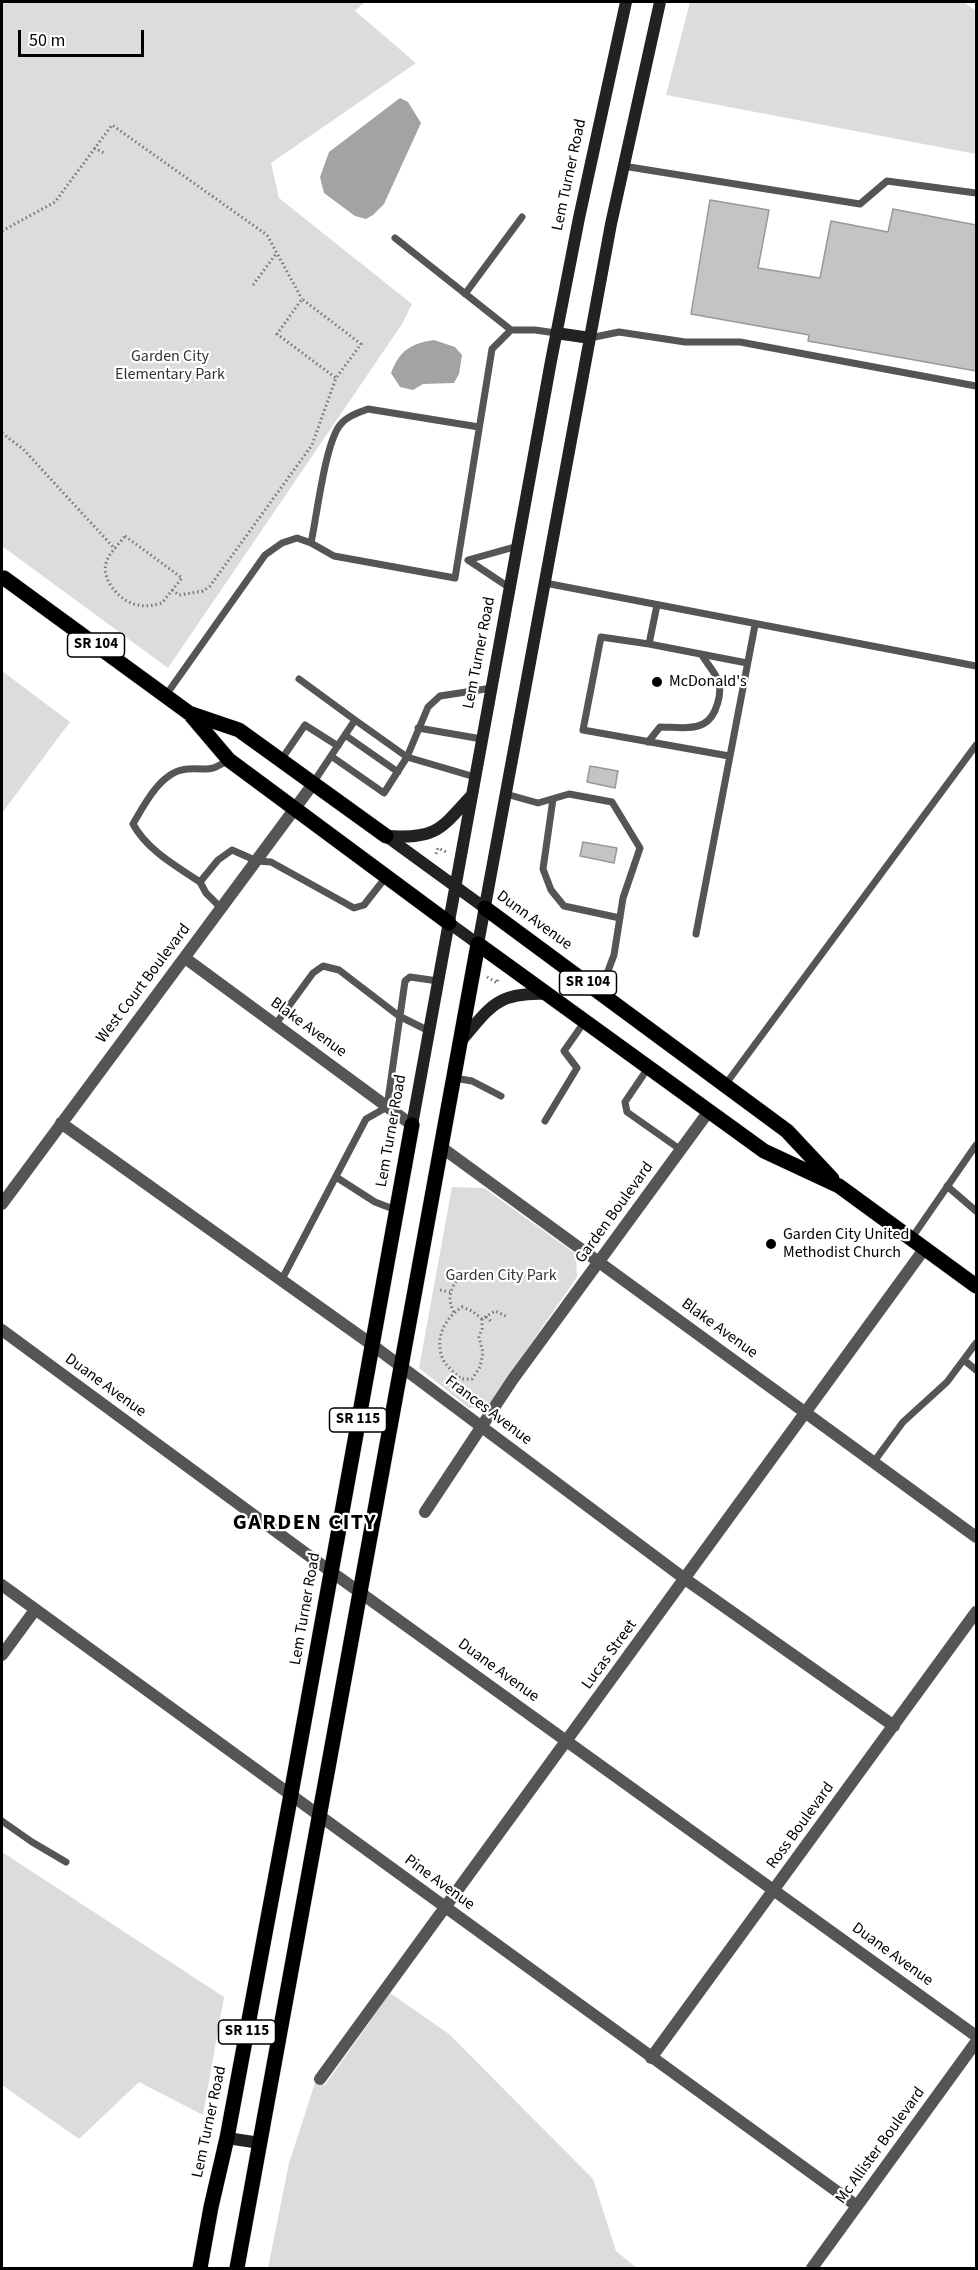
<!DOCTYPE html>
<html>
<head>
<meta charset="utf-8">
<style>
	body { margin:0 }
	#map { position:relative; width:978px; height:2270px; overflow:hidden; background:#fff; font-family:"Source Sans 3",sans-serif }
	canvas { display:block }
	.frame { position:absolute; inset:0; border:3px solid #000; pointer-events:none }
	.scale { position:absolute; left:18px; top:30px; width:126px; height:27px; box-sizing:border-box; border:3px solid #000; border-top:0; padding-left:8px; font-size:18px; line-height:21px; white-space:nowrap; color:#000; -webkit-text-stroke:4px #fff; paint-order:stroke }
</style>
</head>
<body>
<div id="map">
<canvas width="978" height="2270"></canvas>
<div class="frame"></div>
<div class="scale">50 m</div>
</div>
<script>
const context = document.querySelector('canvas').getContext('2d');
context.lineJoin = 'round';
function paint(path, color) {
  context.fillStyle = color;
  context.fill(path, 'evenodd');
}
function stroke(path, color, width, dash) {
  context.strokeStyle = color;
  context.lineWidth = width;
  context.lineCap = dash ? 'butt' : 'round';
  context.setLineDash(dash || []);
  context.stroke(path);
}
function label(font, color, halo, rows, align = 'center') {
  context.font = font + ' "Source Sans 3",sans-serif';
  context.lineWidth = 4.5;
  context.setLineDash([]);
  context.textBaseline = 'middle';
  context.strokeStyle = halo;
  context.fillStyle = color;
  for (const [text, x, y, turn = 0] of rows) {
    context.save();
    context.translate(x, y);
    context.rotate((+turn || 0) * Math.PI / 180);
    context.textAlign = isNaN(turn) ? turn : align;
    if (halo) context.strokeText(text, 0, 0);
    context.fillText(text, 0, 0);
    context.restore();
  }
}
paint(new Path2D(`
	M2,2H365L355,11L416,63L271,163L279,198L412,304L402,324L168,668L2,546Z
	M690,2H964L976,11V154L666,95Z
	M2,671L70,722L2,813Z
	M452,1187L484,1188L576,1254L577,1277L487,1407L469,1408L419,1368Z
	M2,1852L224,1997L203,2115L139,2082L79,2139L2,2085Z
	M390,1993L449,2034L593,2179L616,2251L637,2268H268L289,2163L316,2080L325,2085Z`), '#dcdcdc');
paint(new Path2D(`
	M400,98L408,102L421,123L384,204L373,215L366,219L355,216L324,193L320,177L329,152Z
	M434,340L455,347L462,355L459,374L454,383L423,384L413,390L400,387L391,373C400,350 410,344 434,340Z`), '#a3a3a3');
const building = new Path2D(`
	M710,200L769,210L758,268L820,278L831,221L888,232L893,209L976,225V371L808,341L809,335L691,314Z
	M590,766L618,771L615,788L587,782Z
	M583,842L617,848L614,863L580,856Z`);
paint(building, '#c4c4c4');
stroke(building, '#999', 1.5);
const primary = new Path2D(`
	M4,578L189,713L229,760L449,923
	M189,713L239,730L386,836
	M485,908L787,1131L832,1179
	M200,2268L211,2207L227,2138L291,1794L412,1125
	M237,2268L478,944L764,1151L839,1186L976,1286`);
stroke(primary, '#dbdbdb', 16);
stroke(new Path2D(`
	M94,148L104,153
	M2,231L55,202L112,125L267,235L302,299
	M253,285L276,254
	M2,433L23,449L115,549
	M125,536L182,578L162,603C154,605 147,607 138,605C122,603 101,581 106,563C108,554 120,543 125,536Z
	M172,590L179,595L203,591L210,586L312,445L336,378L361,344L302,299L277,334L336,378
	M436,854L438,848L448,853
	M487,977L497,983L498,978
	M440,1290L450,1292
	M454,1312C447,1301 450,1288 458,1279
	M486,1317L492,1322
	M482,1319L472,1311L462,1307C445,1318 435,1337 442,1357C445,1366 455,1373 461,1379H472L480,1367L483,1353L479,1337L482,1329V1319L495,1311L506,1316`), '#777', 3, [1.5, 3]);
stroke(new Path2D(`
	M623,166L860,204L887,181L976,193
	M395,238L511,330
	M465,294L522,217
	M590,338L619,332L685,342H740L976,386
	M311,543C317,515 325,444 340,425C347,416 358,413 368,409L479,427
	M545,583L976,666
	M510,588L468,560L518,546
	M657,605L649,644L601,637L583,730L729,756
	M649,644L747,663
	M299,679L355,720
	M166,695L265,555L282,543L297,538L311,543L334,556L455,578L492,349L511,330H535L556,333
	M418,728L482,739
	M345,735L398,772
	M648,742L660,727C673,727 691,730 703,724C716,718 724,691 717,678C713,670 706,662 701,654
	M331,756L384,793L407,757L428,707L440,696L492,688
	M281,760L305,725L338,746
	M313,783L355,720L407,757L475,777
	M506,794L538,803L569,794L612,802L640,848L623,898L614,955L600,992
	M553,799L543,869L551,890L564,906L620,918
	M200,882C176,866 147,850 133,824C145,803 162,770 188,769C212,768 206,773 229,760
	M222,909L206,893L200,882L218,860L232,850L257,861L271,862L354,908L364,905L386,877
	M696,934L755,625
	M275,1025L313,973L323,966L339,970L399,1016L429,1031
	M648,1068L625,1102L627,1112L681,1150
	M454,1078L472,1081L501,1096
	M725,1085L976,745
	M545,1121L577,1068L564,1051L585,1021
	M336,1177L375,1202L396,1210
	M947,1186L976,1211
	M911,1239L976,1145
	M281,1281L366,1119L387,1107L405,981L410,977L438,981
	M964,1360L976,1370
	M873,1463L903,1422L947,1382L976,1343
	M2,1821L32,1842L66,1862`), '#555', 7);
stroke(new Path2D(`
	M185,958L412,1125
	M61,1123L371,1344L685,1579L894,1726
	M441,1147L976,1537
	M2,1204L313,784
	M2,1330L308,1555L976,2036
	M425,1512L513,1379L709,1111
	M2,1585L857,2206
	M2,1655L35,1610
	M651,2058L976,1612
	M320,2079L925,1248
	M812,2268L976,2042`), '#555', 12);
stroke(new Path2D(`
	M556,333L590,338
	M386,836L485,908
	M387,836C436,839 440,830 471,796
	M449,923L478,944L611,224L660,2
	M461,1041C491,1006 497,992 547,994
	M412,1125L551,361L579,218L626,2
	M227,2138L260,2143`), '#222', 12);
stroke(primary, '#000', 15);
for (const [x, y, r, color] of [
	[657,682,6,"#000"],
	[771,1244,6,"#000"]
]) {
  const dot = new Path2D();
  dot.arc(x, y, r, 0, 2 * Math.PI);
  context.fillStyle = color;
  context.fill(dot);
  stroke(dot, '#fff', 2);
}
for (const [x, y, w] of [
	[96,645,57],
	[588,983,57],
	[358,1420,57],
	[247,2032,57]
]) {
  const box = new Path2D();
  box.roundRect(x - w / 2, y - 12, w, 24, 4.5);
  context.fillStyle = '#fff';
  context.fill(box);
  stroke(box, '#000', 1.5);
}
label('bold 15px', '#000', null, [
	["SR 104",96,645],
	["SR 104",588,983],
	["SR 115",358,1420],
	["SR 115",247,2032]
]);
label('16px', '#000', '#fff', [
	["Lem Turner Road",570,175,-78],
	["Lem Turner Road",480,653,-79],
	["Dunn Avenue",534,921,36],
	["West Court Boulevard",144,984,-53],
	["Blake Avenue",308,1028,36],
	["Lem Turner Road",392,1131,-80],
	["Garden Boulevard",615,1213,-54],
	["Blake Avenue",719,1329,36],
	["Duane Avenue",105,1386,36],
	["Frances Avenue",488,1411,37],
	["Lem Turner Road",306,1609,-80],
	["Lucas Street",610,1655,-54],
	["Duane Avenue",498,1671,36],
	["Ross Boulevard",801,1826,-54],
	["Pine Avenue",439,1883,36],
	["Duane Avenue",892,1955,36],
	["Lem Turner Road",210,2122,-78],
	["Mc Allister Boulevard",881,2146,-54]
]);
label('16px', '#333', '#fff', [
	["Garden City",170,357],
	["Elementary Park",170,375],
	["Garden City Park",501,1276]
]);
label('16px', '#000', '#fff', [
	["McDonald's",669,682],
	["Garden City United",783,1235],
	["Methodist Church",783,1253]
], 'left');
context.letterSpacing = '1.5px';
label('bold 22px', '#000', '#fff', [
	["GARDEN CITY",305,1524]
]);
context.letterSpacing = '0px';
</script>
</body>
</html>
